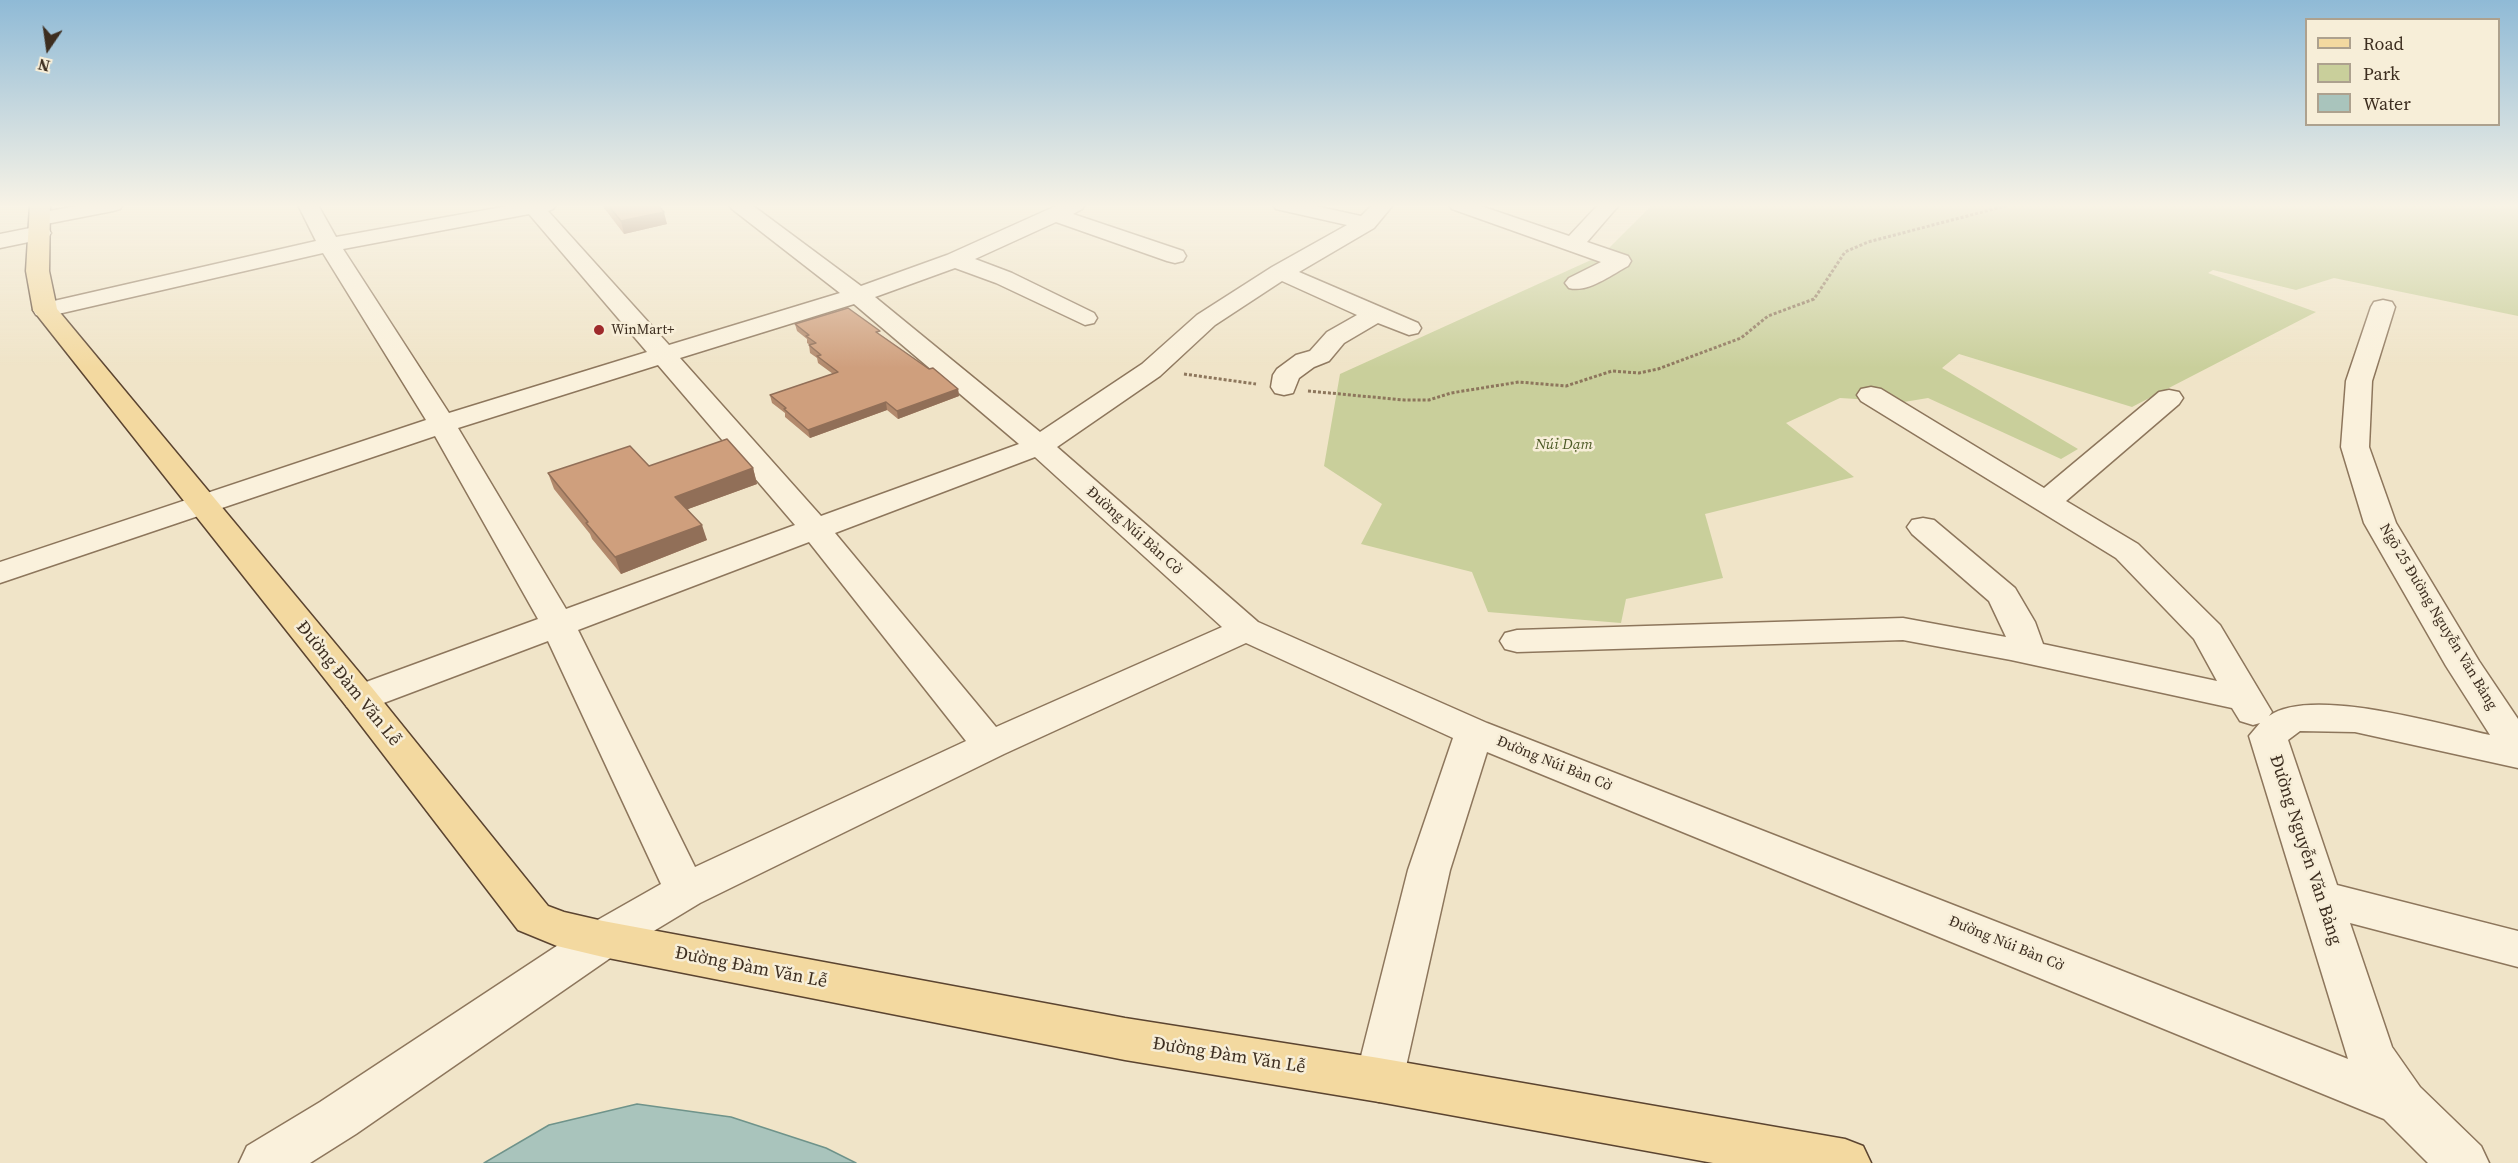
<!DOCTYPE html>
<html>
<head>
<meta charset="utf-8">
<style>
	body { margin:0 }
	#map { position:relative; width:2518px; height:1163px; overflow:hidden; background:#f0e4c8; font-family:"Source Serif 4",serif }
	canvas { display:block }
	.legend { position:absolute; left:2305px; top:18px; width:195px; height:108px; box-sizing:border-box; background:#f7eed8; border:2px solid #ada18e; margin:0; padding:8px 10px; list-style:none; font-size:18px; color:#3d2e20 }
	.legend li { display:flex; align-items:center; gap:12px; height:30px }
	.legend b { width:30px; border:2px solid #ada18e }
	.north { position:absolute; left:18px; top:18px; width:60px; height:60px; -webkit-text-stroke:4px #f7eed8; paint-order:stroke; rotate:193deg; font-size:16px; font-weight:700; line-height:24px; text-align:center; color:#3d2e20 }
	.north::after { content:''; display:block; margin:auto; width:21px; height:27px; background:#3d2e20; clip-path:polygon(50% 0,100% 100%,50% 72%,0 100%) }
</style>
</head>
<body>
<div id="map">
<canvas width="2518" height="1163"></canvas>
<ul class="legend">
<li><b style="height:8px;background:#f3d9a0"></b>Road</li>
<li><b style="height:16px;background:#c9cf9b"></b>Park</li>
<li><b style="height:16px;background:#a9c4bc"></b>Water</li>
</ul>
<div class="north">N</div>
</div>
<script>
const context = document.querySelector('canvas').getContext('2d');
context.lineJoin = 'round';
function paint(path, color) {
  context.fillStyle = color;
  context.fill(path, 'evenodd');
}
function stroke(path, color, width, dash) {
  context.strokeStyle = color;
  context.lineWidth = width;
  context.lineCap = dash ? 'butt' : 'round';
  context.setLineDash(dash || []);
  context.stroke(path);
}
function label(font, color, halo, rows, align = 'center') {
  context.font = font + ' "Source Serif 4",serif';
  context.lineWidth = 5;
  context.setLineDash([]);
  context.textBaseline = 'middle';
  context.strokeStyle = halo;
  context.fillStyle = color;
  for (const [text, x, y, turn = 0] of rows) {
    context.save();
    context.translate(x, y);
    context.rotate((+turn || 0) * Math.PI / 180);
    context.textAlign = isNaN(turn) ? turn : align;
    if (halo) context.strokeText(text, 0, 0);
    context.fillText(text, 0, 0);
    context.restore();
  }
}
paint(new Path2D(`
	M1652,205H2518V316L2334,278L2296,290L2213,270L2208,273L2316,312L2132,407L1959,354L1942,368L2078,449L2061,459L1928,398L1904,402L1840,398L1786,423L1854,477L1705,514L1723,578L1626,599L1621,623L1488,612L1472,572L1361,544L1382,504L1324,466L1340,374L1602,255Z`), '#c9cf9b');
const water = new Path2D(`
	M637,1104L731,1117L826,1148L856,1163H484L549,1125Z`);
paint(water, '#a9c4bc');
stroke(water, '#6f938a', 1.5);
const minor = new Path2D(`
	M82,205H123L120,209L113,211L41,225L33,224L30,219L33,214Z
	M298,205H318L336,237L513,205H556L553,209L548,211L669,345L840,293L732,209L729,205H752L861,286L947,255L1058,205H1085L1082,209L1073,214L1183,251L1186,256L1183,261L1175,263L1167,261L1056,222L975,259L1012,273L1094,313L1097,318L1094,323L1085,325L996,283L955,268L875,297L1040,432L1142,364L1197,315L1272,267L1347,225L1276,209L1273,205H1311L1361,216L1372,205H1393L1374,228L1299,272L1418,323L1421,328L1418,333L1409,335L1378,323L1344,343L1329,361L1314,367L1299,378L1293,393L1284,395L1275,393L1271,387L1273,375L1277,369L1296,355L1310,351L1327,332L1357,315L1282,281L1215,325L1160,376L1057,447L1258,622L1487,723L2348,1059L2249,736L2260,723L2253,725L2240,721L2232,708L2011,660L1903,640L1517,652L1505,649L1500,641L1505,633L1517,630L1903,618L2006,637L1989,601L1912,534L1907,527L1912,520L1923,518L1934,520L2015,588L2035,622L2043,644L2217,681L2194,639L2116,558L1861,401L1857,395L1861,389L1871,387L1881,389L2044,488L2159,392L2169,390L2179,392L2183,398L2179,404L2066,501L2138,544L2220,625L2272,712L2269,716C2310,686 2440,724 2490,735L2446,666L2364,523L2341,447L2346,381L2371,307L2374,302L2383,300L2392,302L2395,307L2372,381L2369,447L2396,523L2479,661L2518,719V768L2355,732L2300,731L2288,740L2337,885L2518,931V967L2350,923L2392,1047L2420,1087L2481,1146L2489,1163H2428L2384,1119L1487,752L1450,870L1403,1080L1396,1095L1379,1102L1362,1095L1355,1080L1408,870L1453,738L1246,643L1004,754L700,903L619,952L356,1134L310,1163H239L247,1146L320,1102L587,926L661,884L548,641L373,707L360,710L347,707L342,698L347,689L538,619L435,436L0,583V562L426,420L323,253L45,317L36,315L33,310L36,305L45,303L316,241ZM529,214L647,352L449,413L343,249ZM854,304L1019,444L821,516L680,358ZM658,365L795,525L566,609L458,428ZM1035,457L1222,627L996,727L835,533ZM809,542L966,741L695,867L578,630Z
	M1449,205H1478L1569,236L1598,205H1619L1587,242L1628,256L1631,261L1628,266C1611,275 1588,293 1569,288L1565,283L1569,278L1601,262L1452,209Z
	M40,226L48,228L51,233L48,238L0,248V234Z`);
const major = new Path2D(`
	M30,205H50L49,271L57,309L373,689L548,906L564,912L603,921L1125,1018L1379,1058L1845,1139L1863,1146L1871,1163H1713L1379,1102L1125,1060L603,957L557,946L518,930L347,707L33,310L26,271Z`);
stroke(minor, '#8d765c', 3);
stroke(major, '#5b4430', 3);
stroke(new Path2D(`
	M1184,374L1256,384
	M1308,391L1404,400H1429L1451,393L1519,382L1566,386L1612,371L1639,373L1658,369L1741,338L1768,316L1814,299L1845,252L1868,242L2009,205`), '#8d765c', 3, [3, 2]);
paint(minor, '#faf1dc');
paint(major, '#f3d9a0');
paint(new Path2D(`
	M603,205H658L667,224L624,234L604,208Z
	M795,324L881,335L958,389L959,396L898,419L887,410L810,438L785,417V413L772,403L770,395L833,374L818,363L817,358L810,353L809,345H810L807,343V339L797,331Z
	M649,466L753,468L757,484L688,509L707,540L621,574L592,539L590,534L554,489L548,473Z`), '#b2896c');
paint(new Path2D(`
	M664,212L667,224L624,234L621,221Z
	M958,389L959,396L898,419L897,411Z
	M886,402L887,410L810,438L808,430Z
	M753,468L757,484L680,512L675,497Z
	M702,525L707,540L621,574L615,557Z`), '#916f58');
const building = new Path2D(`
	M608,205H658L664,212L621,221Z
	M848,308L880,331L876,332L929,369L933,368L958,389L897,411L886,402L808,430L784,409L786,408L770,395L838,372L817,356L821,355L809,345L816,343L806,336L809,335L795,324Z
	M727,439L753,468L675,497L702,525L615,557L586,523L588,522L548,473L630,446L649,466Z`);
paint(building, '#cf9f7d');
stroke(building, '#916f58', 1.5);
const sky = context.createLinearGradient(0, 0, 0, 368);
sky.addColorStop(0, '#8fbad6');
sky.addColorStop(0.56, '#f8f3e6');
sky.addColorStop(1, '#f8f3e600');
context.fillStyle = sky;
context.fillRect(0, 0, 2518, 368);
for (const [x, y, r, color] of [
	[599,330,6,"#9e2a2b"]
]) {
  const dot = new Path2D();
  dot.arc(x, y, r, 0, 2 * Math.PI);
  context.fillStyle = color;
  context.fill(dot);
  stroke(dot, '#f7eed8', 2);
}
label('14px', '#3d2e20', '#f7eed8', [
	["WinMart+",611,330]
], 'left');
label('italic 15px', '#4d5a26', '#f7eed8', [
	["Núi Dạm",1564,445]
]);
label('15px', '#3d2e20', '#f7eed8', [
	["Đường Núi Bàn Cờ",1134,531,42],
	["Ngõ 25 Đường Nguyễn Văn Bảng",2438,617,59],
	["Đường Núi Bàn Cờ",1554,764,22],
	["Đường Núi Bàn Cờ",2006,944,22]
]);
label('18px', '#3d2e20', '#f7eed8', [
	["Đường Đàm Văn Lễ",348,684,51],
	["Đường Nguyễn Văn Bảng",2305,850,72],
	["Đường Đàm Văn Lễ",751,968,11],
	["Đường Đàm Văn Lễ",1229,1056,9]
]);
</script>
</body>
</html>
